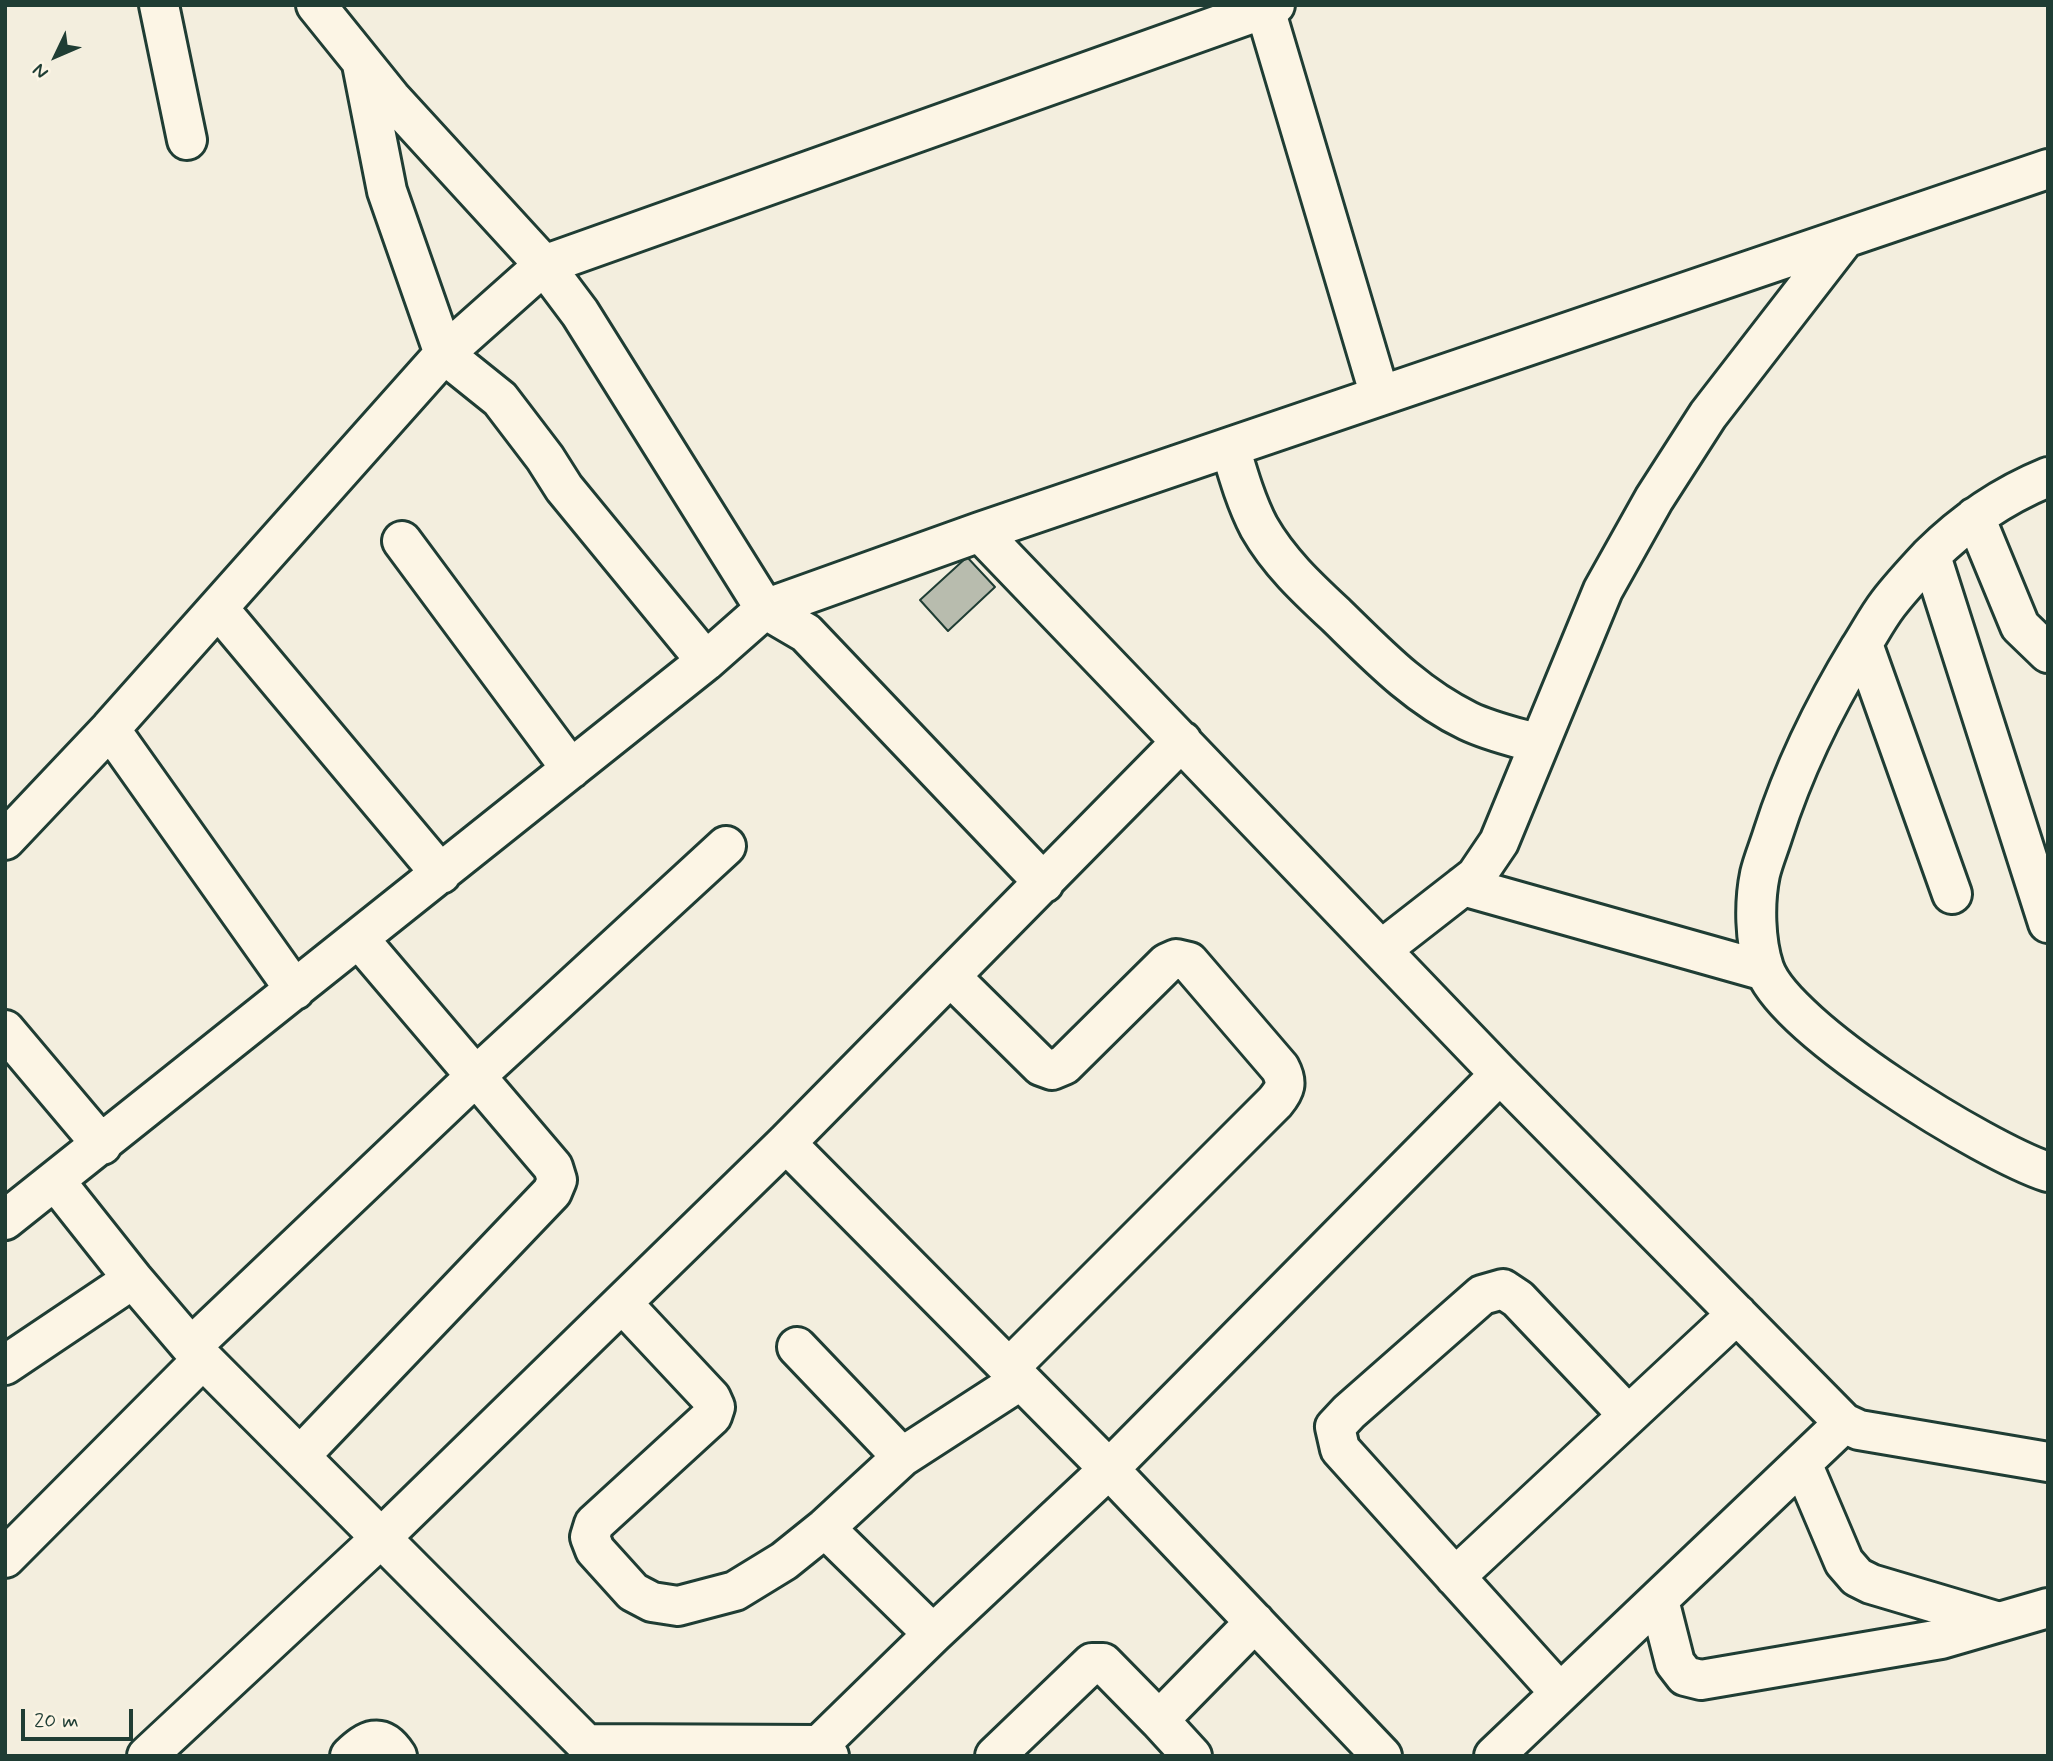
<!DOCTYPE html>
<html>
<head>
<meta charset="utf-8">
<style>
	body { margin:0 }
	#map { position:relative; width:2053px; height:1761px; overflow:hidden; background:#f3eede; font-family:Mynerve,sans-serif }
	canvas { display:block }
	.frame { position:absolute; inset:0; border:7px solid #1f3d34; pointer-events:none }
	.north { position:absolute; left:21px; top:21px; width:70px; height:70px; -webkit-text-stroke:5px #fcf5e5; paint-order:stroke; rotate:226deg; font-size:19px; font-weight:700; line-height:28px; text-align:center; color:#1f3d34 }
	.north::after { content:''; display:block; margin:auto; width:24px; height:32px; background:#1f3d34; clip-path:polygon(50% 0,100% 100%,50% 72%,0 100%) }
	.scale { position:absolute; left:21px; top:1709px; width:112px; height:32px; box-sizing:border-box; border:4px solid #1f3d34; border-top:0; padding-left:9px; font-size:21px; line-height:24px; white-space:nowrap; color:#1f3d34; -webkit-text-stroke:5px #fcf5e5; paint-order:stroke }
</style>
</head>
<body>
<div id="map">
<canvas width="2053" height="1761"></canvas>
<div class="frame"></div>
<div class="north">N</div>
<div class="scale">20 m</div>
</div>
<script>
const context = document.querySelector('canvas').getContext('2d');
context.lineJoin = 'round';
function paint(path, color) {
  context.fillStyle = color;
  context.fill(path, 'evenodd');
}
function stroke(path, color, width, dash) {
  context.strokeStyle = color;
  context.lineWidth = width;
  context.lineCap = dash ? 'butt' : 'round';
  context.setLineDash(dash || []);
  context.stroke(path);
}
const building = new Path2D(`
	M967,557L995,587L948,631L920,600Z`);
paint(building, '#b8bcae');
stroke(building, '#1f3d34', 2);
const minor = new Path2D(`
	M159,5L187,140
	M316,5L391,98L544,265L580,313L765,609L806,633L1044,883
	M1265,9L1380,396
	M362,64L387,191L444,354L500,399L545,458L564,488L706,661
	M1230,447C1238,474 1246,502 1259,527C1279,562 1307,588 1336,615C1377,655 1416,696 1468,721C1491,732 1515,737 1539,744
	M2048,477C2004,495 1964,522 1930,556C1916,571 1901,587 1888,604C1878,617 1869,634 1860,648C1824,707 1794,768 1773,834C1769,847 1763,861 1760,874C1754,903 1755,941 1764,968C1785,1029 1986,1152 2048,1172
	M1975,517L2020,626L2048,653
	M980,532L1500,1074L1844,1423L1859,1430L2048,1462
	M402,541L571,769
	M1931,556L2048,923
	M218,608L441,874
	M1863,644L1952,894
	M110,729L295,990
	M5,840L110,729L444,354L544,265L1275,5
	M1463,886L1765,971
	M1381,950L1476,876L1499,842L1603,590L1654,499L1708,415L1845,238
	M951,977L1041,1066L1052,1070L1064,1065L1167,963L1176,959L1189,962L1280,1068C1288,1083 1285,1090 1275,1102L1009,1368
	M5,1030L102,1145
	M786,1143L1109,1469L1382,1756
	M56,1182L133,1279L191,1347L598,1756
	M5,1220L706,661L765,609L980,532L2048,169
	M622,1303L711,1398L715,1407L712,1416L594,1524L590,1537L595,1550L633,1592L652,1602L678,1606L735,1591L784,1561L825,1528L902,1457L1021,1380
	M191,1347L477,1075L726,846
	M797,1347L902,1457
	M5,1365L133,1279
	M300,1456L552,1192L557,1180L553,1167L359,939
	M1802,1463L1844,1562L1857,1577L1871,1584L1999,1622
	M825,1528L933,1634
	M5,1558L203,1359
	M1455,1577L1737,1314
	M1659,1600L1675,1663L1685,1676L1701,1680L1941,1639L2048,1608
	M1560,1693L1340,1449L1335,1427L1349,1412L1482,1295L1503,1289L1518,1299L1628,1415
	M1159,1720L1192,1756
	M587,1744L819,1745L829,1756
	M147,1756L382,1537L786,1143L1182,741
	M350,1756C367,1740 381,1731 397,1756
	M808,1756L933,1634L1109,1469L1500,1074
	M995,1756L1092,1663H1103L1159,1720L1255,1622
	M1494,1756L1844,1423`);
stroke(minor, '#1f3d34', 44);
stroke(minor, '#fcf5e5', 38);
</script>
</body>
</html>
